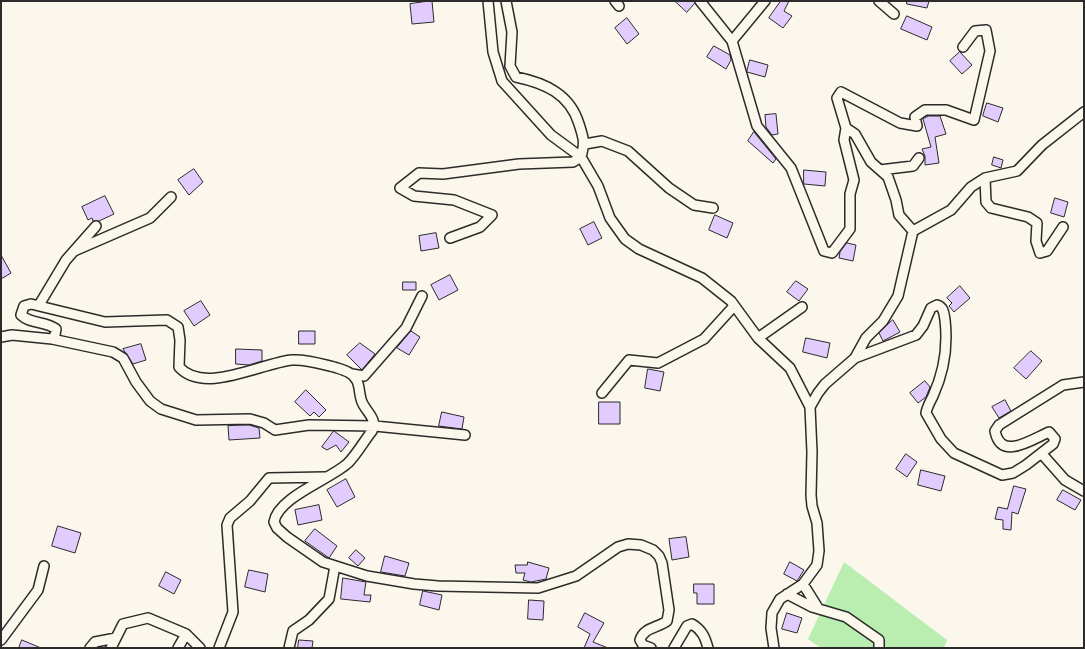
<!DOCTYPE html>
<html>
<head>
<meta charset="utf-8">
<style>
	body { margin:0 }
	#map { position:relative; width:1085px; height:649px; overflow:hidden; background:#fbf7ec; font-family:Kalam,sans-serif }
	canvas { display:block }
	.frame { position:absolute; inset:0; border:2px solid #2b2b2b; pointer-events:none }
</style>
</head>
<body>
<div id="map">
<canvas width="1085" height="649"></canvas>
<div class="frame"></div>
</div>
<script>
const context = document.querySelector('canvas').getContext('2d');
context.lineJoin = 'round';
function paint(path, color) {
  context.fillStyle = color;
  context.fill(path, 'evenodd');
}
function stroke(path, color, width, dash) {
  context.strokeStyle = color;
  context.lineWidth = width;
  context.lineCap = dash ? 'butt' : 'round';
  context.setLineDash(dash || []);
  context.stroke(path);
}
paint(new Path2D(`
	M844,562L947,640L944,648H821L808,639Z`), '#baeeb0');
const building = new Path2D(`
	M432,1L434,22L412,24L410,4Z
	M675,1H694L695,3L687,12Z
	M781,1H789L784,11L792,16L783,28L769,18Z
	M907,1H929L927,8L907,4Z
	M907,16L932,27L927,40L901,29Z
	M627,18L639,34L627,44L615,28Z
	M714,46L730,55L731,60L726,69L707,57Z
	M960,52L972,65L962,74L950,61Z
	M750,60L768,65L765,77L747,72Z
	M987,103L1003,108L998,122L983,116Z
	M776,114L778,134L772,135L766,127L765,115Z
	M929,116H940L946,134L935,137L939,163L925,165V156L922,149L931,147L923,119Z
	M754,132L776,159L773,163L748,141Z
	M994,157L1003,160L1001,168L992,165Z
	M194,169L203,182L189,195L178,180Z
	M804,170L826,172L825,186L804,184Z
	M105,196L114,214L99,221H93L92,218L88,220L82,207Z
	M1055,198L1068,202L1064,217L1051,213Z
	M715,215L733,223L727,238L709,230Z
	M594,222L602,238L588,245L580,229Z
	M436,233L439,248L421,251L419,236Z
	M847,243L856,245L853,261L839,258L840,252Z
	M1,255L11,273L1,279Z
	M450,275L458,290L439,300L431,285Z
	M796,281L808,289L799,301L787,292Z
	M403,282H416V290H403Z
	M960,286L970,298L954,312L949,306L952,303L947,298Z
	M201,301L210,315L194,326L184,311Z
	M893,320L900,332L883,341L879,333Z
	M299,331H315V344H299Z
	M411,331L420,337L409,355L397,348Z
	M806,338L830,343L827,358L803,352Z
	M360,343L375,354L362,370L347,355Z
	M141,344L146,360L133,364L123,349Z
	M236,349L262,350V361L249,365L236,364Z
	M1031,351L1042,361L1026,379L1014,368Z
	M648,369L664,372L660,391L645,388Z
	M925,381L930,387L926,397L918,403L910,393Z
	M306,390L326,410L319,417L314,412L310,416L295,402Z
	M1005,400L1011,411L999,418L992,407Z
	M599,402H620V424H599Z
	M442,412L464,417L462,429L439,426Z
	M249,425L259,428L260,438L229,440L228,426Z
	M334,431L349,442L341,452L336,445L327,450L322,447Z
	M906,454L917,462L907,477L896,469Z
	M921,470L945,476L941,491L918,485Z
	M346,479L355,497L337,507L327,490Z
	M1014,486L1026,489L1018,514L1012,512L1011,530L1003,529V520L995,519L998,507L1007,509Z
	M1063,490L1081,500L1075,510L1057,500Z
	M319,505L322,520L298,525L295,510Z
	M58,526L81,533L75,553L52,546Z
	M315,529L337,546L329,558L305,541Z
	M686,537L689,557L672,560L669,539Z
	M356,550L365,558L358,566L349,558Z
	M385,556L409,563L405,576L381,572Z
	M528,562L549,568L546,579L531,582L523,580L525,573H516L515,565H527Z
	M790,562L804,570L797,581L784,574Z
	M249,570L268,574L265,592L245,587Z
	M166,572L181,580L174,594L159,586Z
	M343,578L366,582L364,595H371L370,602L341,599Z
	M694,584H714V604H697V593H694Z
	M423,591L442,595L439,610L420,605Z
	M529,600L544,601L543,620L528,619Z
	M585,613L604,623L593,642L608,648H584L590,634L578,627Z
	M787,613L802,618L797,633L782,629Z
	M22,640L41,648H19Z
	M299,640L313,641L312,648H298Z`);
paint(building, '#e2ccfd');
stroke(building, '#2b2b2b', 1);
const minor = new Path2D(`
	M488,1L493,52L502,81L551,135L581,157L598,186L610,218L625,239L639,249L702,278L731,301L758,338L790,368L810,407
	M615,1L619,6
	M700,1L732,41
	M765,1L732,41L757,126L791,168L824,251L832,253L850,229V194L854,180L844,140L846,128L855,134L871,162L888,177L896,200L899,215L913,231L898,296L883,321L866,338L855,358
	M879,1L894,14
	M846,128L837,98L841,92L900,123L917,126L915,117L925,110H946L974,120L990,51L986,30L975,31L963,47
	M585,144L602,141L628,151L669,188L694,205L713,208
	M880,170L913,166L919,158
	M985,178L986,202L991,208L1028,217L1037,223L1036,241L1040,253L1047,251L1063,227
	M913,231L951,210L971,187L985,178L1017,171L1042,145L1084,112
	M450,238L480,227L492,215L454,200L414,196L400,188L419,173L443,174L519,164L573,162L581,157C585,143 584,139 579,124C570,94 545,83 516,77L510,66L512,32L506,1
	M74,251L150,218L171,197
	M39,305L66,260L96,226
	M1,337L12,335L52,339L55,335L56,329C46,321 30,324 21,315L24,306L31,304L105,322L167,320L178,327L180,340L179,367C204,395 261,363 292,360C307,359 321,364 334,367C343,370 353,372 357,381C360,387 359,395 362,402C366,412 378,419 372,431C364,441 357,454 348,463C331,479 278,497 274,522L277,528L287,537L323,562L367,576L414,584L438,586L538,588L576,576L618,547L628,544L641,545L653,550L659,556L662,563L669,610L667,621C658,628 644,627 640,640L643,645L651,648
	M758,338L802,307
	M52,339L113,352L123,358L136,382L150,401L161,409L196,420L250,419L264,423L275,430L309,425L375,426L465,435
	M352,374L364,376L406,328L422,296
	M602,393L629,360L658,363L704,339L734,306
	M1042,454L1065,480L1084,491
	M803,584L818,608
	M787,594L812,607L846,617L879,640V648
	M1,640L38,590L44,566
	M90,648L95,642L116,638
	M111,648L123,624L148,618L186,634L200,648
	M178,648L186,634
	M219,648L233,612L227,525L230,518L250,501L269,478L325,477
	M289,648L293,631L309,620L329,599L335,566
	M674,648L687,626L692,624C702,630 705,637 708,648
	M774,648L771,628L772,613L780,599L803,584L817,565L819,551L817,523L812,506L811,495L812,452L810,407L818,393L825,384L855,358L916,335L923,326L931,308L937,305C944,307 944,314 945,320C948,346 944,372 933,396C930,402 927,407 926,413L941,439L954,453L1002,475L1013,473L1026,465L1053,444L1055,439L1049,432C1031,440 1001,461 995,431L999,425L1063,385L1084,382`);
stroke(minor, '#2b2b2b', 12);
stroke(minor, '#fbf7ec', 9);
</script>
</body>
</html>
